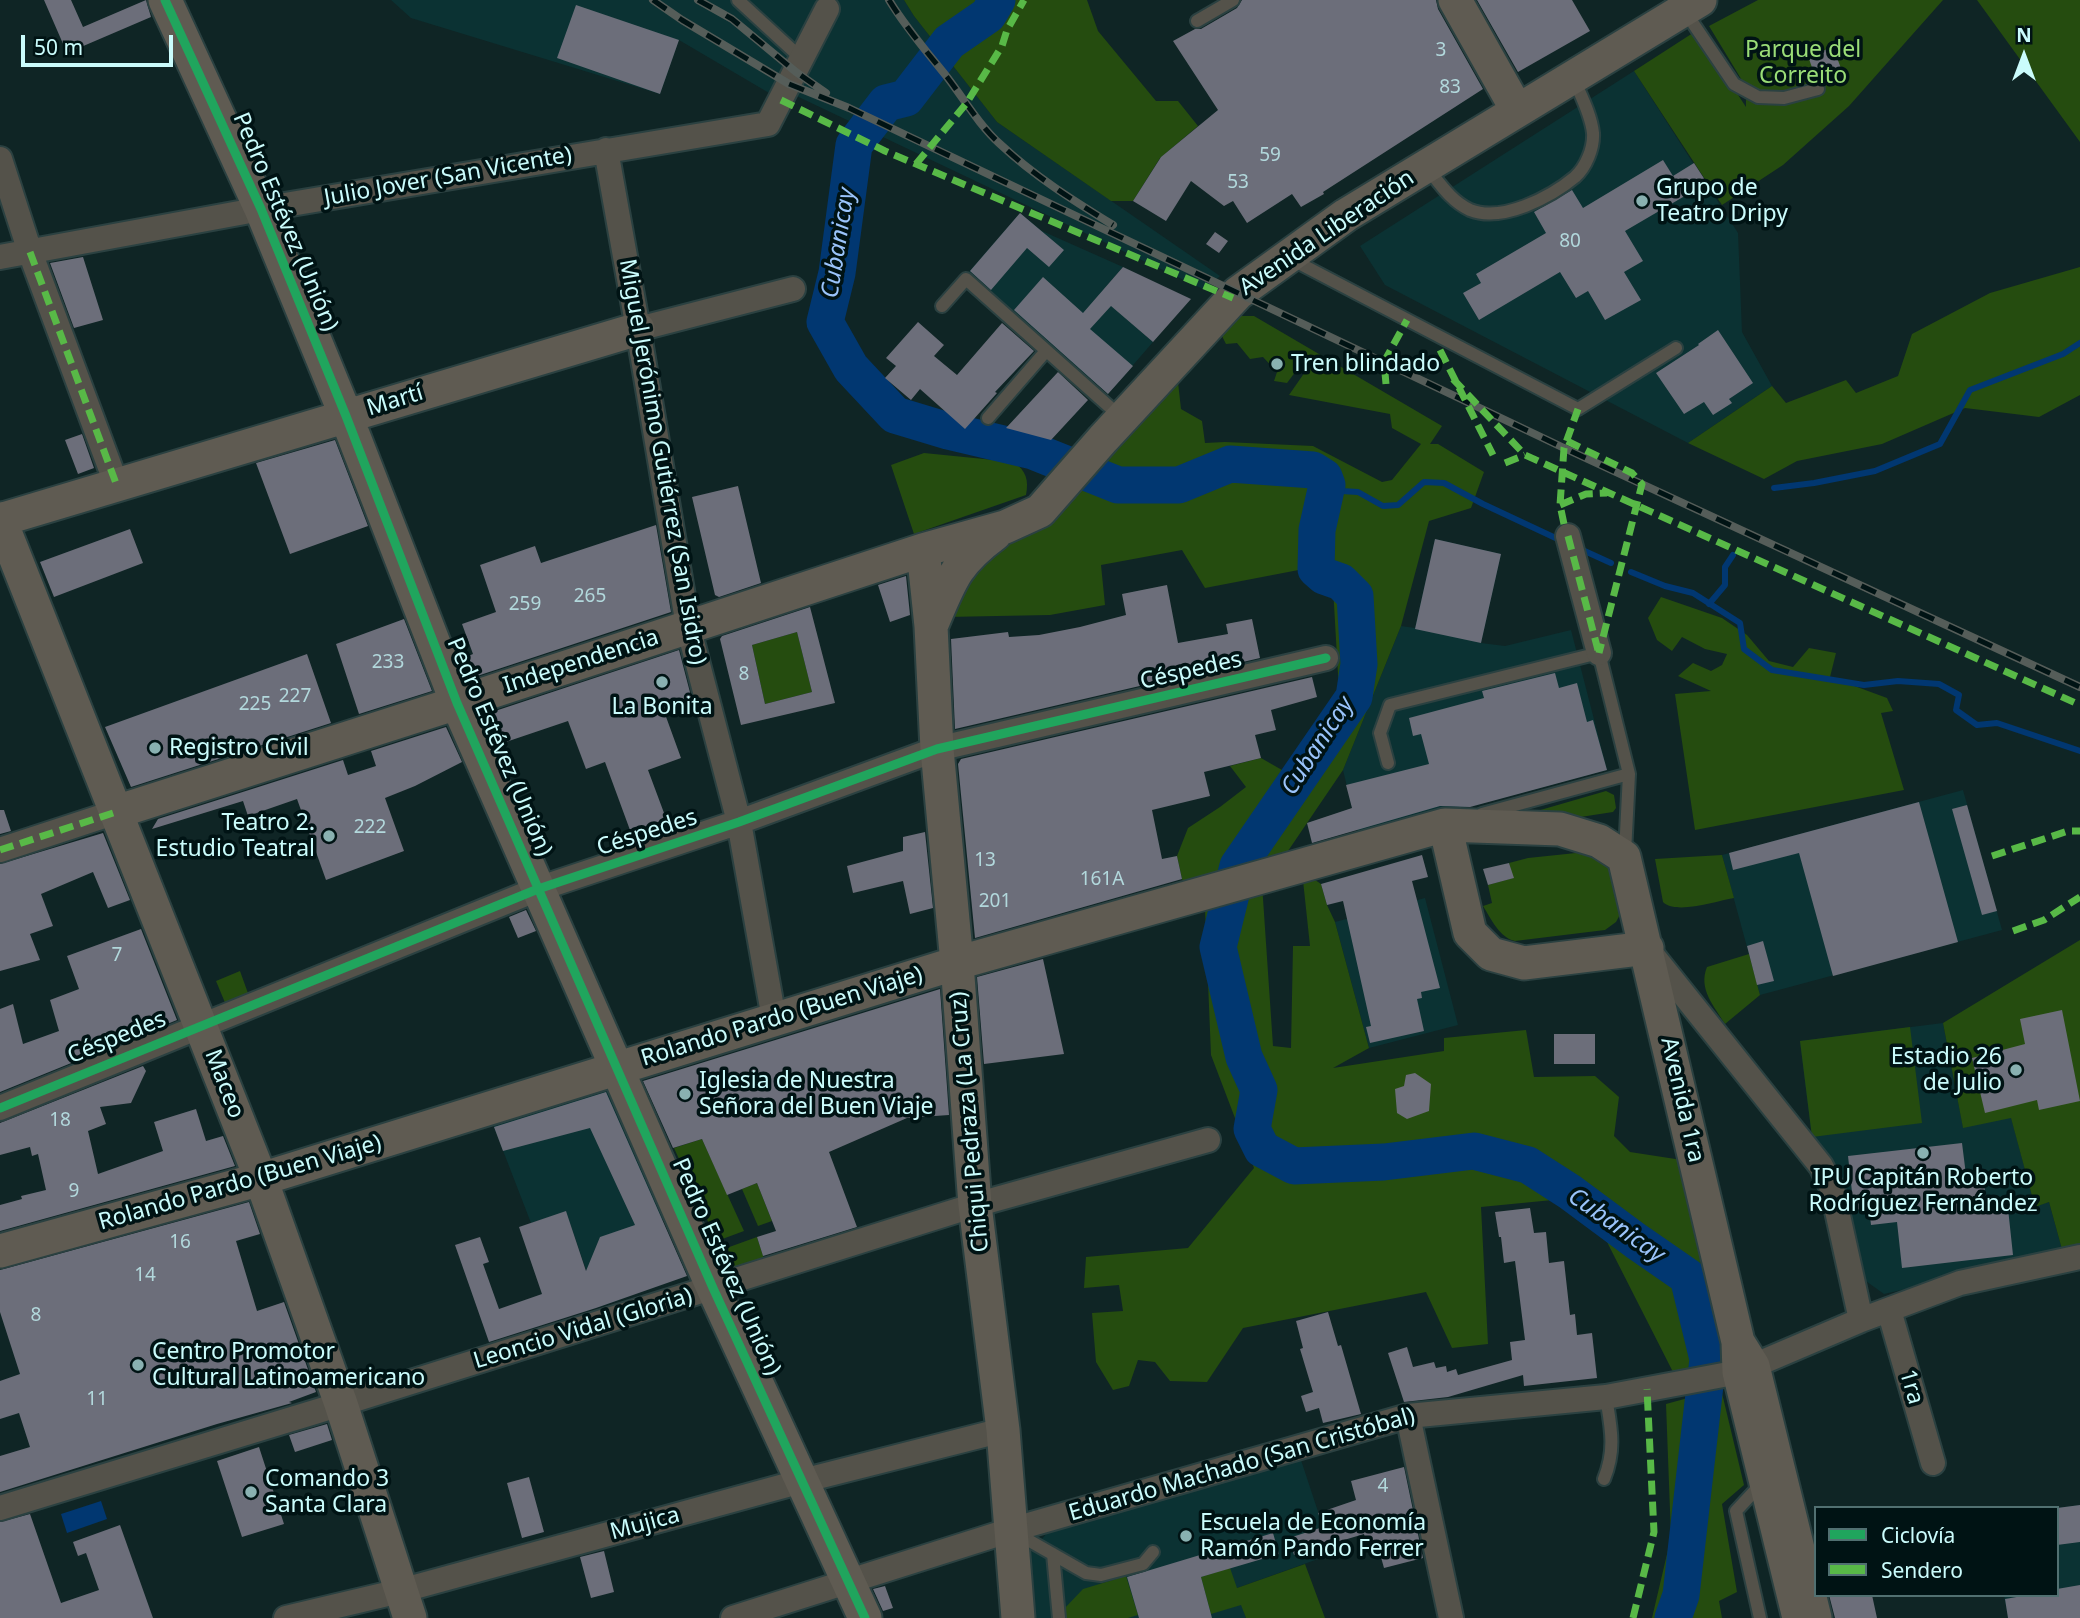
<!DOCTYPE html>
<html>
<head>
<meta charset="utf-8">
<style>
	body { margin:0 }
	#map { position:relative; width:2080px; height:1618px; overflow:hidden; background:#0f2525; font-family:"Noto Sans",sans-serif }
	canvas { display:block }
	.legend { position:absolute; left:1814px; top:1506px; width:245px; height:91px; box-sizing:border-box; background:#001314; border:2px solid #517071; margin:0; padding:9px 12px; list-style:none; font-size:21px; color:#cafcfc }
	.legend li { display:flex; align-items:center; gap:14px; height:35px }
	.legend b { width:35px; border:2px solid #517071 }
	.north { position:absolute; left:1989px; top:21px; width:70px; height:70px; -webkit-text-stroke:5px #001314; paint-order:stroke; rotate:0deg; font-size:19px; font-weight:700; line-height:28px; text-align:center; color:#cafcfc }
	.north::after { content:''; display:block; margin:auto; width:24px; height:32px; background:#cafcfc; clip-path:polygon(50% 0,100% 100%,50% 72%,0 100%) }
	.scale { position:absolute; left:21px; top:35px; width:152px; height:32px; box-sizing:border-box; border:4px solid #cafcfc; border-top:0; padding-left:9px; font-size:21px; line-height:24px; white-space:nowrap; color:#cafcfc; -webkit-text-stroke:5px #001314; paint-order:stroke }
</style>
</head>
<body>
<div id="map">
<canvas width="2080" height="1618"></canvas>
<ul class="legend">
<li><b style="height:9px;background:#20a55d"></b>Ciclovía</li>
<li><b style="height:9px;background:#58b947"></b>Sendero</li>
</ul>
<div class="north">N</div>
<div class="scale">50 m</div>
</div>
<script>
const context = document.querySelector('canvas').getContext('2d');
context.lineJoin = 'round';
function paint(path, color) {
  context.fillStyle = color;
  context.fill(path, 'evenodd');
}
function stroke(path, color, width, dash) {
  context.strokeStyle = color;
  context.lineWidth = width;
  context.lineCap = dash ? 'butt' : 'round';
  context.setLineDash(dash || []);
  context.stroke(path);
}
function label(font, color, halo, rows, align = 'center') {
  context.font = font + ' "Noto Sans",sans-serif';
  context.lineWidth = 7;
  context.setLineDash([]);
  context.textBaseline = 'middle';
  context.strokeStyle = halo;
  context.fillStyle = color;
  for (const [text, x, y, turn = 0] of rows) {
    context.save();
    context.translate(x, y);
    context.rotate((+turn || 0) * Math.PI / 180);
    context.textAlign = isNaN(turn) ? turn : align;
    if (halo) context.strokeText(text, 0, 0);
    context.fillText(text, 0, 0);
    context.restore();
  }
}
paint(new Path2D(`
	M391,0H904L914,16L997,122L1220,276L1205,290L786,91L781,100L679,40L660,94L411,18Z
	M1634,71L1738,233L1742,332L1772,386L1688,443L1385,285L1360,246Z
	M1020,213L1042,231L1123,267L1099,295L1153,342L1108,394L967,274Z
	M1435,539L1501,554L1481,643L1505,646L1571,630L1607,770L1359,836L1343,770L1401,626L1415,628Z
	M1963,790L2002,930L1760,995L1722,855Z
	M1425,898L1458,1025L1369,1048L1335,922Z
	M1943,1023L1963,1127L2011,1117L2035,1206L2049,1202L2063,1253L1884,1294L1863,1279L1812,1137L1800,1041Z
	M613,1086L672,1216L615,1237L604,1258L619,1300L599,1307L566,1212L531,1223L492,1122Z
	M1300,1457L1332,1554L1237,1588L1246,1618H1036L1030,1553L1053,1526Z
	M2080,1505V1618H2008L2004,1595H2057V1508Z`), '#0b3233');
paint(new Path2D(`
	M904,0H1087L1098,31L1156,101H1178L1198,126L1160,158L1133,201H1111L997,122L914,16Z
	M1758,0H1943L1849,106L1783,165L1722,205L1634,71L1696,31L1746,107V87L1709,26Z
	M1977,0H2080V142Z
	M2080,267V395L2039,417L1965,408L1882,444L1797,461L1764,479L1688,443L1772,386L1786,403L1846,380L1856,393L1898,376L1912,334L1990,293Z
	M1241,316H1254L1442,426L1430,444H1438L1484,472L1471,508L1429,521L1401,626L1343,770L1288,851L1183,883L1177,856L1188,828L1220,807L1246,787L1230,766L1261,758L1289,774L1339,692L1333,587L1309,568L1205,588L1182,550L1101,565L1105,605L1050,615L945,617L976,564L1012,541L1042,528L1178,382L1181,409L1202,421L1205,443L1225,442L1313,446L1382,482L1392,480L1421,444L1392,428L1390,414L1289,395L1314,359L1308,355L1287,383L1274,381L1277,372L1263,357L1250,359L1237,343L1226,344L1221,334Z
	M924,453L1014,462C1026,471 1029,480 1026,495L914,534L891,465Z
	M1661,597L1722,618L1747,635L1769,661L1793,667L1809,648L1836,653L1830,677L1887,698L1893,711L1881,713L1904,790L1695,830L1675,694L1711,691L1678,676L1693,663L1711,671L1722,665L1727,654L1705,649L1682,637L1672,651L1657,640L1648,618Z
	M797,632L812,692L765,704L752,645Z
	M1606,791L1614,795L1616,808L1613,812L1548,822L1542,821L1537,811Z
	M1576,853C1613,856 1614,878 1623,909L1616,922L1605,930L1515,941C1500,938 1491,919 1483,906L1492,903L1488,885L1513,878L1509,863L1528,858Z
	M1722,855L1734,898C1716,901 1676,915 1663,902L1655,859Z
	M1302,871L1321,884L1327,905L1335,922L1369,1048L1333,1068L1444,1051V1038L1526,1030L1534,1077L1595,1076L1619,1097L1614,1136L1630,1152L1682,1160L1701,1264L1725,1360L1673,1372L1607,1242L1563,1199L1481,1207L1488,1344L1452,1348L1426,1292L1243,1328L1207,1382L1170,1381L1155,1362L1138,1360L1129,1386L1113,1390L1096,1362L1092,1313L1123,1311L1119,1285L1084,1288L1086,1257L1188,1248L1254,1168L1211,1055L1205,909L1262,884L1273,1046L1291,1048L1293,946H1310Z
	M2080,940V1250L2063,1253L2049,1202L2035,1207L2011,1118L1963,1128L1943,1023Z
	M1749,954L1760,995L1725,1024C1714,1006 1698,989 1707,967Z
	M240,971L249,996L226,1005L216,981Z
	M1910,1027L1922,1123L1812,1137L1800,1041Z
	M702,1139L744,1231L717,1241L674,1148Z
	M757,1183L772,1221L758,1226L742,1189Z
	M757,1237L764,1259L730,1270L721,1250Z
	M1721,1389L1744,1485L1722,1504L1737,1592L1719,1601L1722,1618H1652L1671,1537L1666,1404Z
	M1305,1564L1325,1618H1246L1241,1605L1211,1614L1201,1577L1230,1568L1237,1588Z
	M1126,1576L1138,1615L1128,1618H1065L1064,1609L1083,1589Z`), '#254c0f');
paint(new Path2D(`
	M101,1501L107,1519L67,1533L61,1514Z`), '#013771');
stroke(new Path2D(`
	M1774,488L1814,483L1875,471L1940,444L1970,390L2063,354L2080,343
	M1341,491L1358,492L1383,506L1398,505L1424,482L1444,483L1483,504L1562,541
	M1578,548L1611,563
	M1631,572L1665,586L1693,593L1740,623L1744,649L1772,670L1864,685L1898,681L1939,684L1959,695L1956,710L1977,725L1997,723L2080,751
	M1709,604L1725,585V567L1733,555`), '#013771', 6);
stroke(new Path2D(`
	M997,0L988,15L949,42L906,98L886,103L854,145L837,273L825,322L851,368L895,415L948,431L1033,451L1118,485H1179L1230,464L1313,470L1324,477L1327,485L1317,530L1316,569L1324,576L1341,582L1355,596L1359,664L1354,697L1238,866L1218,947L1244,1057L1259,1090L1252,1129L1262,1149L1294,1166L1384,1162L1474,1151L1528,1165L1570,1192L1636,1241L1688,1277L1708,1359L1681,1595L1673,1618`), '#013771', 37);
paint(new Path2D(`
	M44,0H71L83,27L146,0L151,17L67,53Z
	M1242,0H1436L1438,9L1483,89L1323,192L1324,194L1301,207L1292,194L1247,223L1233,201L1224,206L1191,181L1166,221L1133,201L1161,157L1218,110L1173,41L1195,29H1201L1237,8Z
	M1477,0H1572L1590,31L1518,72Z
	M576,5L679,40L660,94L557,58Z
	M1833,47L1842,71L1816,79L1808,56Z
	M1663,160L1673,176L1694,163L1707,183L1625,231L1643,261L1624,272L1641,300L1605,320L1588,291L1576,298L1560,272L1479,320L1463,293L1481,283L1476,274L1546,233L1534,212L1572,190L1583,208Z
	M1020,213L1064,250L1049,267L1027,248L991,290L970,271Z
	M1215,232L1228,241L1219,253L1206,244Z
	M83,257L103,320L74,328L50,263Z
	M1123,267L1191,299L1153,342L1111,306L1090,329L1133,366L1108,394L1014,310L1043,277L1083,313Z
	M918,322L944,345L934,356L957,375L1002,323L1034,351L995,392L997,393L965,429L920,389L911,400L885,378L896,366L886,358Z
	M1718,330L1753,383L1729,399L1732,403L1713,415L1704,402L1684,414L1656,373L1699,345L1698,344Z
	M1058,372L1088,400L1051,440L1006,428Z
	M82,434L94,468L78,474L65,440Z
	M335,440L368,526L290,554L256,463Z
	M738,486L761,583L719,597L715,595L692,497Z
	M656,525L671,612L468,679L461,659L473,654L462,624L496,612L480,565L535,546L541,563Z
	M130,529L143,563L54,597L40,562Z
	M1435,539L1501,554L1481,643L1415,629Z
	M906,576L910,615L890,622L878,585Z
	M1167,585L1178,643L1228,634L1226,624L1252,619L1260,658L955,729L951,639L1008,632L1009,637L1039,635L1080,627L1126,615L1122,594Z
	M810,607L835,703L741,725L720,639L722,636ZM797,632L812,692L765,704L752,645Z
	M404,619L432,691L359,714L336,644Z
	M679,650L693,704L665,714L681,758L648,770L670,829L634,841L605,762L586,769L568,721L497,745L483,715Z
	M307,654L331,723L131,787L105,727Z
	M1555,673L1559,688L1577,683L1587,722L1593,720L1607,770L1470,807L1440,806L1312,843L1307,823L1352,808L1346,785L1429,764L1421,734L1413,736L1409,718L1484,698L1482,691Z
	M1312,677L1317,697L1271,710L1276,730L1255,735L1261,758L1204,772L1210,796L1152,810L1162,859L1177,856L1182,879L975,938L958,764L961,759Z
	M446,727L462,762L415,786L385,798L404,851L326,880L297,799L248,816L243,801L152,829L158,819L343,760L348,775L376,766L371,751Z
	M1919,802L1958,942L1833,976L1799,853L1733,870L1729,853Z
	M1967,805L1997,911L1982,915L1952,809Z
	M0,810H4L11,831L0,834Z
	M925,832L933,908L910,914L903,881L853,893L847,866L903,851V837Z
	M103,833L130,900L108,908L93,872L41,894L53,926L30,934L40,960L0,971V864Z
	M1422,855L1428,877L1412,881L1440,988L1421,992L1422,998L1417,999L1424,1031L1370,1043L1366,1027L1371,1026L1343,901L1327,905L1321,884Z
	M1509,863L1514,878L1488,885L1483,869Z
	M526,910L536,931L518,938L509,917Z
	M141,929L177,1020L0,1092V1009L13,1004L23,1044L59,1031L50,1000L79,989L67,956Z
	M1763,941L1774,981L1757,985L1747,946Z
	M1043,959L1064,1054L984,1064L977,977Z
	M940,989L949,1115L907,1118L829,1152L857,1227L763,1256L757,1237L776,1231L757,1183L727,1195L702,1139L673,1148L643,1081Z
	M2062,1010L2080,1101L2039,1110L2037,1100L1985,1113L1972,1058L2025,1044L2020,1019Z
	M1554,1034H1595V1064H1554Z
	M143,1066L146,1071L131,1103L100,1107L106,1124L88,1131L98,1174L163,1151L154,1122L196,1109L206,1141L223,1136L235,1166L0,1231V1205L22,1199L21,1196L46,1190L38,1154L32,1156L30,1147L0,1155V1123Z
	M1415,1073L1431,1084L1429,1111L1407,1119L1397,1113L1395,1089L1404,1086L1406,1075Z
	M606,1092L687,1276L596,1308L489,1342L455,1245L480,1237L489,1262L483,1264L499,1309L542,1294L519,1227L566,1211L586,1271L600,1237L635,1225L590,1128L503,1151L494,1127Z
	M1962,1143L1967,1183L1984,1181L1986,1201L2007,1199L2013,1255L1902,1268L1897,1222L1871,1225L1869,1208L1854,1210L1848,1156Z
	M249,1202L260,1234L236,1241L257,1311L284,1302L316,1392L289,1402L292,1403L217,1424L0,1492V1456L30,1447L19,1413L0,1419V1381L20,1374L0,1312V1270Z
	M1530,1208L1534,1233L1546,1232L1549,1263L1564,1261L1570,1315L1575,1314L1577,1335L1592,1333L1597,1378L1524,1386L1523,1375L1448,1397L1404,1402L1388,1353L1407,1347L1413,1367L1434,1362L1436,1368L1446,1366L1447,1372L1456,1369L1458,1375L1512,1360L1510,1342L1525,1340L1515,1261L1504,1263L1501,1237H1499L1495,1212Z
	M1328,1312L1338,1346L1341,1345L1361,1414L1323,1423L1319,1408L1306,1412L1301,1396L1313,1392L1300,1349L1303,1348L1296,1321Z
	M327,1424L332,1440L295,1452L289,1435Z
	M259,1447L284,1524L242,1537L217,1461Z
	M1404,1467L1423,1558L1384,1568L1377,1543L1367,1546L1364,1534L1294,1555L1289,1538L1323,1527L1318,1513L1356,1500L1351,1481Z
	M529,1477L544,1532L522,1538L507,1483Z
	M2080,1505V1542L2057,1545V1508Z
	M30,1514L61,1603L99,1590L86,1553L78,1556L73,1542L120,1525L153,1618H0V1522Z
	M1273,1533L1279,1554L1201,1577L1212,1618H1139L1127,1577Z
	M604,1551L614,1592L591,1598L580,1557Z
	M2080,1585V1618H2008L2005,1599L2028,1595H2057V1589Z
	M885,1586L893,1608L883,1611L873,1589Z
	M1829,1595H1872L1877,1618H1835Z`), '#6c6e7a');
const lane = new Path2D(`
	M738,0L802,59
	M1684,10L1734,84L1758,97L1784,98L1818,89
	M1197,21L1233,0
	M1428,169C1441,185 1451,201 1470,210C1502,223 1551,197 1575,177C1586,167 1594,148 1593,133C1591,114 1580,94 1573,77
	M1291,259L1578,409L1676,348
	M942,306L966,279L1122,418
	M988,418L1046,351
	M1388,763L1380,733L1390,705L1599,653L1629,774L1625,853
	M1482,814L1629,774
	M1604,1479C1616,1449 1611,1428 1606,1397
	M1014,1532L1086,1573L1101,1575L1143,1564L1153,1552
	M1053,1554L1059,1618
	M1760,1618L1736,1511L1762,1483`);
const street = new Path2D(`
	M606,150L638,329L688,626L739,822L774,1019
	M0,159L30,252L117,486
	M0,257L261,209L768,124L827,9
	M638,329L793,289
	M1568,536L1599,653
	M0,850L116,812
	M1649,951L1821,1166L1832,1188L1861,1320
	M0,1108L538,889L739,822L937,749L1326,658
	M1889,1310L1933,1463
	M1408,1416L1451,1618
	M0,1508L341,1404L975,1205L1208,1140
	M286,1618L400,1591L802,1481L1003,1430
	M733,1618L1011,1530L1408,1416L1606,1397L1739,1372L1861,1320L1960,1283L2080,1257`);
const secondary = new Path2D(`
	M165,0L261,209L346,416L457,703L713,1288L865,1618
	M1455,0L1517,110
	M0,519L261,1179L341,1404L410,1618
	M0,520L638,329
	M923,550L931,626L937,749L957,963L975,1205L1003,1430L1018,1618
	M933,622C951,579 956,563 995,534
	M116,812L457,703L923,550L1005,527L1040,511L1103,439L1238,293L1346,215L1700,0
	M1445,825L1470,933L1491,954L1524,963L1647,948
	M0,1251L261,1179L957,963L1445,825L1560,829L1599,841L1624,857L1738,1342
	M1799,1618L1739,1372L1738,1342L1753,1366L1815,1618`);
stroke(lane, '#2b4141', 16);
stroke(street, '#2b4141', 28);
stroke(secondary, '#2b4141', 37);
stroke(lane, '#54524a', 12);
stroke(street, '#54524a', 24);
stroke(secondary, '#5f5b52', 33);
const rail = new Path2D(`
	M653,0L682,20L789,84L849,108L1564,448L2080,687
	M698,0L732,19L796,72L826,93
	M889,0C906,28 927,52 947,77C964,99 979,125 1000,144C1034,176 1074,201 1113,225`);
stroke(rail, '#555d59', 8);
stroke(rail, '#001314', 5, [16]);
stroke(new Path2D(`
	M781,100L885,151L1233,298
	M916,164L966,104L1002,46L1007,30L1024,0
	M30,252L117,486
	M1440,350L1493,455
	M1453,379L1525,455L2080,705
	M1386,384L1384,362L1407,320
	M1567,441L1632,473L1642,484L1599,653
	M1505,463L1525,455
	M1560,505L1586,494L1607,493
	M1564,524L1560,505L1564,448L1578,409
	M1568,536L1598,650
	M0,850L116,812
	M1992,856L2068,831H2080
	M2013,931L2044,920L2080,897
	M1633,1618L1654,1532L1647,1389`), '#58b947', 7, [14, 7]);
stroke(new Path2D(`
	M165,0L261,209L346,416L457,703L713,1288L865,1618
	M0,1108L538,889L739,822L937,749L1326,658`), '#20a55d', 9);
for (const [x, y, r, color] of [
	[1642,201,7,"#89b1b1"],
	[1277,364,7,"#89b1b1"],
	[662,682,7,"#89b1b1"],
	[155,748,7,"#89b1b1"],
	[329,836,7,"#89b1b1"],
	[2016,1070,7,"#89b1b1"],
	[685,1094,7,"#89b1b1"],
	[1923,1153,7,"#89b1b1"],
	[138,1365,7,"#89b1b1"],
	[251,1492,7,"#89b1b1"],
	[1186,1536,7,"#89b1b1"]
]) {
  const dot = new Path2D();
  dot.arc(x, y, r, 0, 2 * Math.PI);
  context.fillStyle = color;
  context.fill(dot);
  stroke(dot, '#001314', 2.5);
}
label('19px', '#b2d8dc', null, [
	["3",1441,51],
	["83",1450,88],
	["59",1270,156],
	["53",1238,183],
	["80",1570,242],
	["265",590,597],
	["259",525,605],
	["233",388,663],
	["8",744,675],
	["227",295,697],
	["225",255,705],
	["222",370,828],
	["13",985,861],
	["161A",1102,880],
	["201",995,902],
	["7",117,956],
	["18",60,1121],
	["9",74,1192],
	["16",180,1243],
	["14",145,1276],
	["8",36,1316],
	["11",97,1400],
	["4",1383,1487]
]);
label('23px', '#9add77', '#001314', [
	["Parque del",1803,50],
	["Correito",1803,76]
]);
label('23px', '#cafcfc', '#001314', [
	["Julio Jover (San Vicente)",448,177,-10],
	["Pedro Estévez (Unión)",285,222,67],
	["Avenida Liberación",1327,233,-34],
	["Martí",395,401,-17],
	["Miguel Jerónimo Gutiérrez (San Isidro)",662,462,80],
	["Independencia",581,662,-18],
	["Céspedes",1191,671,-13],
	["Pedro Estévez (Unión)",499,747,67],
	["Céspedes",647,833,-18],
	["Rolando Pardo (Buen Viaje)",782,1017,-17],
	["Céspedes",117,1038,-22],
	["Maceo",224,1084,69],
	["Avenida 1ra",1682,1100,77],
	["Chiqui Pedraza (La Cruz)",970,1122,-95],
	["Rolando Pardo (Buen Viaje)",240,1183,-16],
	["Pedro Estévez (Unión)",726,1267,66],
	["Leoncio Vidal (Gloria)",583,1329,-17],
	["1ra",1911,1387,74],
	["Eduardo Machado (San Cristóbal)",1242,1465,-16],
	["Mujica",645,1524,-15]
]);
label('23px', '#cafcfc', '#001314', [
	["Grupo de",1656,188],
	["Teatro Dripy",1656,214],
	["Tren blindado",1291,364],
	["La Bonita",662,707,"center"],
	["Registro Civil",169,748],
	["Teatro 2.",315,823,"right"],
	["Estudio Teatral",315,849,"right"],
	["Estadio 26",2002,1057,"right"],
	["de Julio",2002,1083,"right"],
	["Iglesia de Nuestra",699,1081],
	["Señora del Buen Viaje",699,1107],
	["IPU Capitán Roberto",1923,1178,"center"],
	["Rodríguez Fernández",1923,1204,"center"],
	["Centro Promotor",152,1352],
	["Cultural Latinoamericano",152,1378],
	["Comando 3",265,1479],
	["Santa Clara",265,1505],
	["Escuela de Economía",1200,1523],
	["Ramón Pando Ferrer",1200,1549]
], 'left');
label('italic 24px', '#9ac4fb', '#001314', [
	["Cubanicay",839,243,-81],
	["Cubanicay",1318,746,-57],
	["Cubanicay",1616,1226,35]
]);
</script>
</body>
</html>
